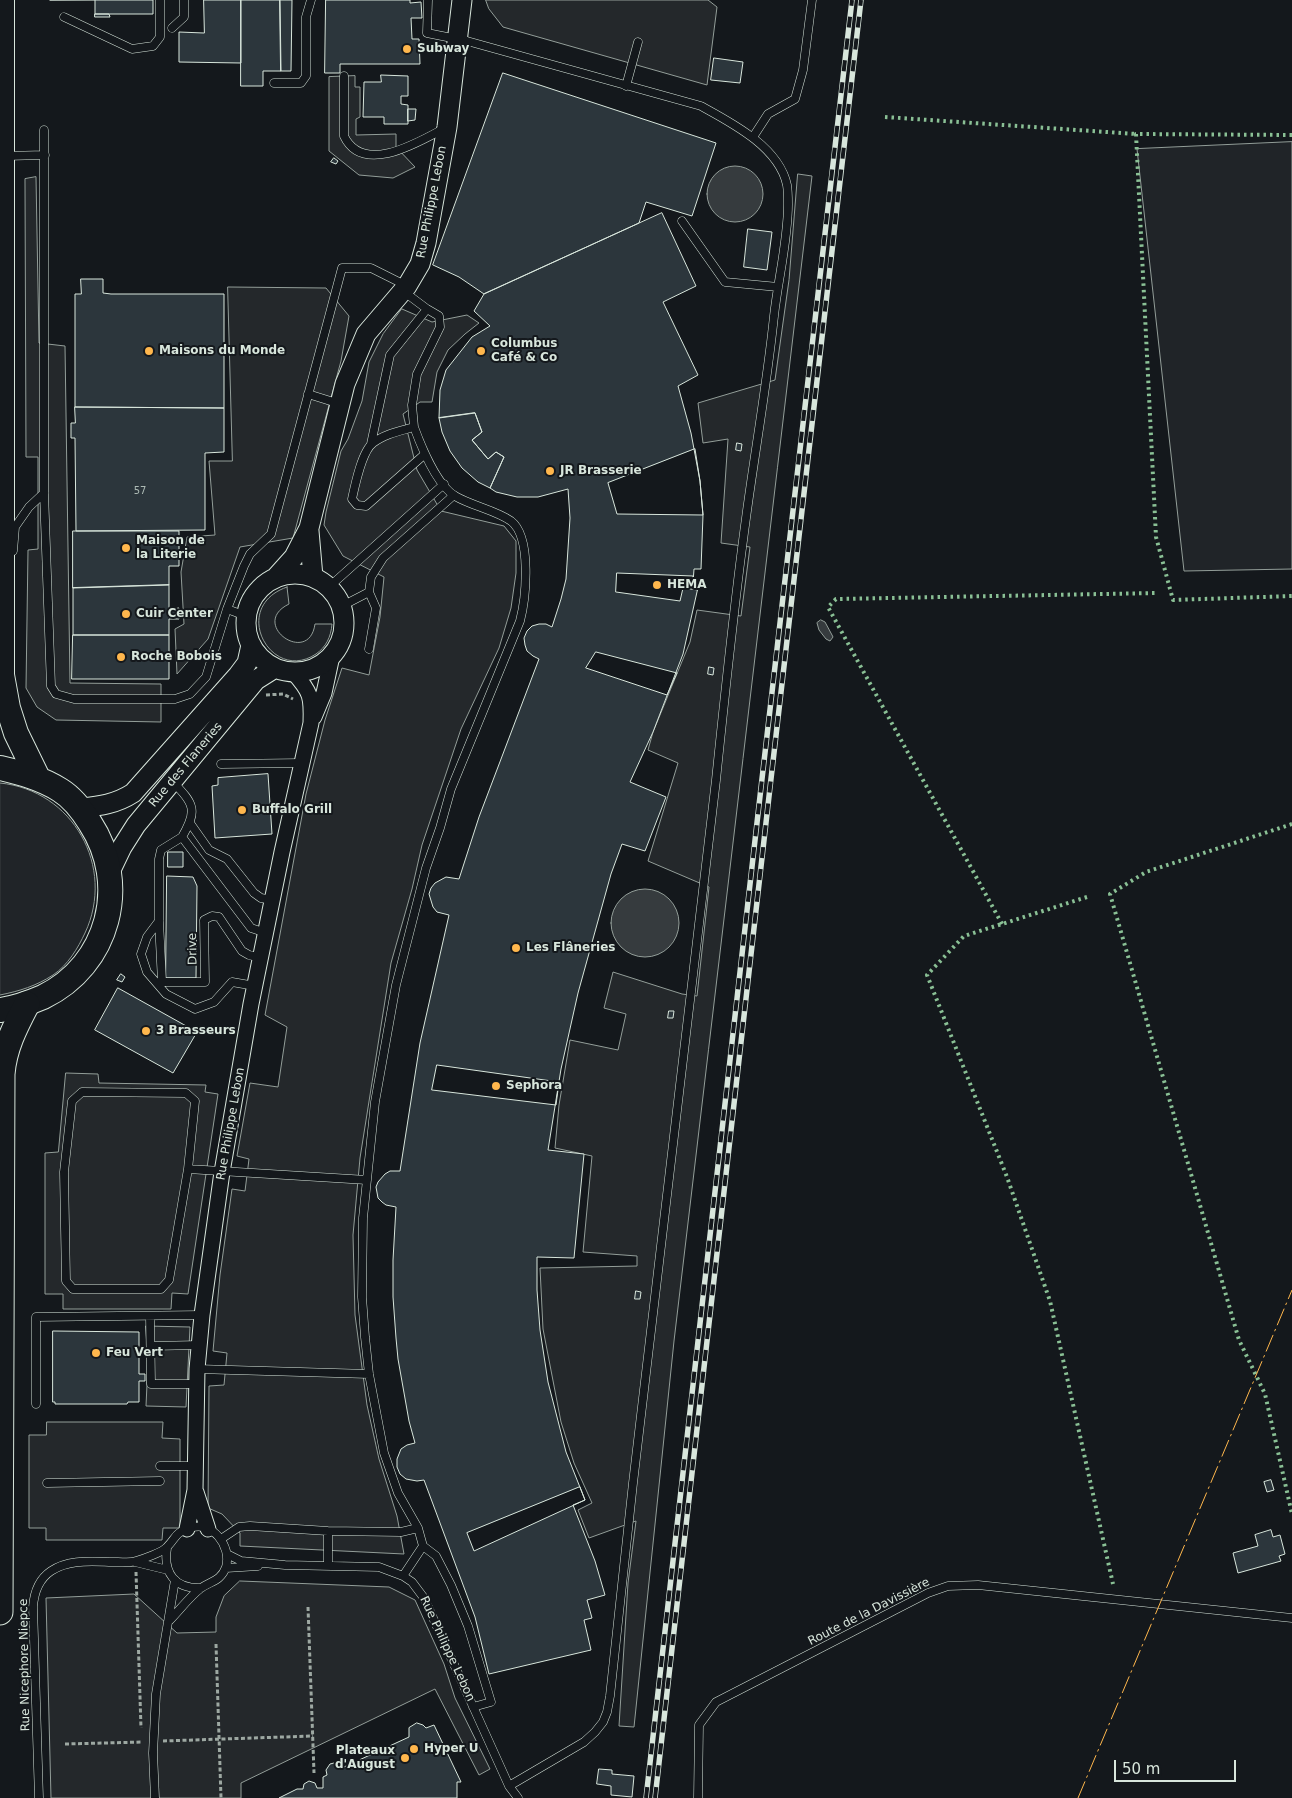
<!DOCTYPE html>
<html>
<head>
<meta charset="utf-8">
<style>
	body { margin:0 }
	#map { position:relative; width:1292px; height:1798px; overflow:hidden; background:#14181c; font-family:"DejaVu Sans",sans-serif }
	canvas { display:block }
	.scale { position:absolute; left:1114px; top:1760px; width:122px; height:22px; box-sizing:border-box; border:2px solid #d8e6dc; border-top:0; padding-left:6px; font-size:15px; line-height:18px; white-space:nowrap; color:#d8e6dc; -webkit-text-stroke:4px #14181c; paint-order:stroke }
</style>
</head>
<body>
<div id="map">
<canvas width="1292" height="1798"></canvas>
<div class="scale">50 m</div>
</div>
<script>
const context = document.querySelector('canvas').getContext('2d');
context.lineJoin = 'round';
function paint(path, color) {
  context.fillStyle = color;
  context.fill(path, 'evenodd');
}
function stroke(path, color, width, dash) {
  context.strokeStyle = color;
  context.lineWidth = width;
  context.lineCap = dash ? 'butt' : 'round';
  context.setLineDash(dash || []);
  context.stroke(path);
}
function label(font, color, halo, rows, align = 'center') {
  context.font = font + ' "DejaVu Sans",sans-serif';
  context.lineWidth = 4;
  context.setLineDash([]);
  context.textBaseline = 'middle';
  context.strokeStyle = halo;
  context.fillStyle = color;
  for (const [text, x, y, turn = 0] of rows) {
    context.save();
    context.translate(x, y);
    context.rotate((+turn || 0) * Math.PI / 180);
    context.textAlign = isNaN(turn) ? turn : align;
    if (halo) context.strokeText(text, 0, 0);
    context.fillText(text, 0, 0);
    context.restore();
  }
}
const green = new Path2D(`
	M1292,142V569L1184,571L1137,149Z
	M287,587L289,604C248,624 309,667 315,624H332C331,637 326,647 316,654C271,684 229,607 287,587Z
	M0,783C73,790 116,867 85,933C78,948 68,965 53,975C36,986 20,991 0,995Z`);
paint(green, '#202428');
stroke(green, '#939e99', 1);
const parking = new Path2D(`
	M486,0H708L717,7L707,85L503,27L489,9Z
	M355,76V87H360V117L356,119V135L396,134V147L415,167L393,178L359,175L329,151V77Z
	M798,174L812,176L674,1341L634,1727L619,1726L628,1583L636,1521L589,1538L578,1510L592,1503L574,1463L561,1422L543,1329L540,1268L637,1266V1256L583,1252L592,1156L555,1148L559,1105L570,1040L618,1050L626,1014L604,1008L613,972L682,994L697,996L709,887L648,861L678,763L648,750L653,732L690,642L697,610L741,616L750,547L721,543L728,439L703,443L698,403L775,380L789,280Z
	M36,177L39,343L65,346L70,683L161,684V722L56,720L37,707L26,688L28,550L38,549V457H26L25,179Z
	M228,287L326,288L349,316L341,361L293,538L240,547L208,639L177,674L175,629L184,624L181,572L187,537L215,535L209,461H232Z
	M402,309L432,322L467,315L479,323L465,334L448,350L437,372L432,402H420L403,414L417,470L441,511L504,526L516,541V573L511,608L499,648L461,729L422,845L412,889L391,963L360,1158L353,1235L355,1315L367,1405L379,1459L397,1516L404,1554L240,1546V1533L222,1514L208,1508L209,1386L224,1385L227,1353L213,1351L220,1275L232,1189L245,1191L249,1159L237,1156L250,1083L278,1087L287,1027L265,1015L306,794L325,720L342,668L369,675L380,617L384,577L343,556L324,525L326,512L341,451L348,439L362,401L369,362L383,334Z
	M66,1073L98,1074L99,1083L206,1085L205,1092L218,1094L188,1294L172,1293L171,1309H63V1294H45V1153L58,1152Z
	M146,1326L190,1327L186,1407L146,1406L148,1362Z
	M47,1422H163L162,1438L180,1439V1528H163L162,1540H46V1528H29V1435H46Z
	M240,1581L389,1587L415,1600L444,1664L455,1698L490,1769L479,1775L435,1689L241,1783V1798H51L46,1598L134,1594L177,1633L216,1632V1617L224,1596Z`);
paint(parking, '#24282b');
stroke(parking, '#939e99', 1);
const water = new Path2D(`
	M707 194a28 28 0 1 1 56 0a28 28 0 1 1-56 0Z
	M821,620L825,622L832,635L833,637L830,641L826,639L819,630L817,623Z
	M611 923a34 34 0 1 1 68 0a34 34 0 1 1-68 0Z`);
paint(water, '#363b3e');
stroke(water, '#939e99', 1);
const building = new Path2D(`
	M50,0H153V14H95V0Z
	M204,0H241V63L179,62V32L204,33Z
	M241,0H280L281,71H263V86H241Z
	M280,0H292L291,71H281Z
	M326,0H410V3L421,2L422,18H411L412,39H419L420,64H340V73H325Z
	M95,14H109L110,17H95Z
	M714,58L743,62L740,83L711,80Z
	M503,73L716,143L692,216L646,202L639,223L484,294L459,277L433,265Z
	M381,75L408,76V96H401V104L408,105V124H384V117H363L364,82H381Z
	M408,109H416L415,120L408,121Z
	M334,158L338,161L336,164L331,162Z
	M662,213L696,286L663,302L698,375L678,386L691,433L700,481L703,515L701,569H694L693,583H699L683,654L653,732L630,782L666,797L645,851L622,844L611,874L578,993L561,1069L548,1150L584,1154L574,1258L537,1257V1290L540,1330L548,1382L566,1452L585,1500L573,1505L595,1561L605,1595L587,1600L592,1618L584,1620L591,1650L489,1674L475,1617L424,1480L417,1481L406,1479L400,1474L397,1467V1459L401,1449L407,1445L415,1443L409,1421L398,1359L396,1338L393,1297V1260L396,1207L386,1205L382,1202L378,1198L376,1187L378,1182L385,1174L390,1171H400L420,1043L449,915L437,912L433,907L429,894L431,888L435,883L446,877L459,879L479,817L539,659L533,656L527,651L525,645L524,638L527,631L532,626L539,624H546L552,627L561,599L566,579L570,518L568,489L538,497H517L496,492L490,488L504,457L496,452L488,459L472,440L482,432L475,413L439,418L440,390L446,370L472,337L490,326L474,311L484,294Z
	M748,229L772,232L767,270L744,267Z
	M81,279H103V293L111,294H224V408L75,407V294H81Z
	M75,407L224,408V452L205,453V530L76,531L75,438H71V423H75Z
	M475,413L482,432L472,440L488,459L496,452L504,457L490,488L478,482L462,468L450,451L442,432L439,418Z
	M737,443L742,444L741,451L736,450Z
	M695,449L700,481L703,515L617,514L608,483Z
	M73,531H179V566H169V585L73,588Z
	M617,573L693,576V583H699L698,590L683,588L680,601L616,592Z
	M169,585V609L179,608V619H169V635H73V588Z
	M73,635H169V679H72Z
	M596,652L677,673L667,695L586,668Z
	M709,667L714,668L713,675L708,674Z
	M268,774L272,834L215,838L212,786L218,785V778Z
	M168,852H183V867H168Z
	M167,876L193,877L197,886L196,978H166Z
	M121,974L125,977L122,982L117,980Z
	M118,988L197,1032L173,1073L95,1030Z
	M669,1011H674L673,1018H668Z
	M437,1065L559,1082L556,1105L432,1090Z
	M636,1291L641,1292L640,1299H635Z
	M53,1331L139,1332V1374H145V1381H139V1402H128L127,1404H55V1402H53Z
	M1271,1480L1274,1490L1267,1492L1264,1482Z
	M580,1487L585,1500L474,1551L467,1533Z
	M1271,1530L1273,1537L1280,1535L1285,1554L1279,1556L1281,1561L1238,1573L1233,1553L1258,1546L1255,1535Z
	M417,1723L423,1725L426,1728L434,1725L461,1782H457V1798H279L297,1789H303L304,1784L309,1781L315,1783L317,1788H323V1777L327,1775L326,1770L330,1764L338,1762L344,1767L409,1737V1728Z
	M599,1769L612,1770V1774L634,1776L632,1797L611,1795V1786L597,1784Z`);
paint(building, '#2c363c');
stroke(building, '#d8e6dc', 1);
const service = new Path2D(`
	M428,0L427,33L467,41L701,106C732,123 779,147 787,185C788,191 788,198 788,204C788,241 778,279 774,316C767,384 755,451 746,518C734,605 725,693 716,780L633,1483L610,1696L607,1712L603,1722L595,1732L584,1742L509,1786
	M64,17L132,49L153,46L160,37V0
	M172,28L184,17V0
	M344,76V136C363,176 419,142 445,128
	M274,83H301L306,76V17L311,0
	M626,86L638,42
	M44,130V493L51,686L56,694L74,699H175L190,694L206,677L227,609L244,566L250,554L271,534L342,268H371L407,286
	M753,137L768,114L795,99L803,70L812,0
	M5,156L45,155
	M682,221L725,282L778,287
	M403,291L427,309
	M308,394L340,404
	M371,444L390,355L427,309L439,316L440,327L417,374L412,405L414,427
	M13,551L15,527L29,507L44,493
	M329,587L444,484
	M369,592L376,608L369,649
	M342,606L369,592L371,577L383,558L454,495
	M227,609L246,616
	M221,764L302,763
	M173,782C194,804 198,810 182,837
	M190,823L209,850L227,859L254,893L261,898L272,900
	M159,921L147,937L141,954L147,972L166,994L195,1009L214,1002L232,982L255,986
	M261,958L249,955L242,951L219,917L212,916L204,920L205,982H162L159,921V859L161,850L182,837L251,928L266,933
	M188,1169L169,1280L161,1289H73L66,1281L64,1172L72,1101L82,1092L186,1093L195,1101L188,1169L367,1180
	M150,1316L151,1384H197
	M151,1346L200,1345
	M197,1369L369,1374
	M36,1404V1317L202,1315
	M160,1466H196
	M47,1483L160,1481
	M328,1531V1566
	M221,1539L239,1527L250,1526L328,1531L401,1532L418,1528L398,1493L384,1453L369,1374L365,1337L362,1297L363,1218L375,1102L396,985L426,868L440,828L451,789L520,621C526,598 532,537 511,521C495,510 472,506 455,496C437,485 421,446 414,427C400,431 384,434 373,443C362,451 355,485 352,499L357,505L366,506L425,454
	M423,1546L436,1556L451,1585L468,1626L491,1702L473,1707
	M167,1548C163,1573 175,1589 201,1588
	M227,1554L241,1561L285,1565L379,1567L403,1576L412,1582L424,1598L509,1786L518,1798
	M135,1562L168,1570
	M226,1568L258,1566
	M403,1576L423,1546L418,1528
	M39,1798L33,1607C34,1593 39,1579 51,1571C70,1558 95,1562 118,1562C124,1562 131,1563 136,1561C143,1559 163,1552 167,1547C177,1537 174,1533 190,1528C212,1520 232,1546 226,1567C221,1581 211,1581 201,1588C189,1597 179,1611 169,1621
	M155,1798L153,1753L156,1694L175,1580
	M698,1798L699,1725L716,1702L928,1593L948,1586L978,1585L1292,1618`);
const minor = new Path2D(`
	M314,717L324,693L332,656
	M196,1492L208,1529
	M187,1529L195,1490L197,1369L202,1315L222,1172L251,1004L282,852L311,723C312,697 311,692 293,672`);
const tertiary = new Path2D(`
	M309,531L313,577
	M246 623a49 49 0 1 1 98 0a49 49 0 1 1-98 0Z
	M276,577L294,557L309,528L345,384L366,334L407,286L420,264L426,243L447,127L462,0
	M81,808C100,806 116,804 133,793L238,675L247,663L251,645
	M110,872L122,847L136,825L256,680L275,668`);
const primary = new Path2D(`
	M2,0V675L8,708L16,733L38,778
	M0,768C21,773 41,778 60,790C73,798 82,810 90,823C130,884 109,965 43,997C29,1003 16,1008 0,1010`);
const trunk = new Path2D(`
	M0,1612L2,1074C4,1048 15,1027 27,1004`);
stroke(service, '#d8e6dc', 9);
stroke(minor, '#d8e6dc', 17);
stroke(tertiary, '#d8e6dc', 21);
stroke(primary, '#d8e6dc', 26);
stroke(trunk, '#d8e6dc', 27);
stroke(new Path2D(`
	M266,695L283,694L293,699
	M136,1572L141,1728
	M308,1607L314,1773
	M216,1644L221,1798
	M163,1741L313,1736
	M65,1744L142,1742`), '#9da8a2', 3, [4, 2.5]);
stroke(service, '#14181c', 8);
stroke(minor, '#14181c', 15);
stroke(tertiary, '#14181c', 19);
stroke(primary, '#14181c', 24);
stroke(trunk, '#14181c', 25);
const rail = new Path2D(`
	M646,1798C714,1199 782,599 852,0
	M655,1798C723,1199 791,599 861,0`);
stroke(rail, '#d8e6dc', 5.5);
stroke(rail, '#14181c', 4, [11]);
stroke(new Path2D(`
	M885,117L1136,134
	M1292,135L1136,134L1156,537L1173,600L1292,596
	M1292,824L1146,872L1110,894L1239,1340L1265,1394L1292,1514
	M1087,897L964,936L927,975L1007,1177L1050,1301L1113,1584
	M1002,924L828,607L836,599L1156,593`), '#8ac095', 4, [2.5, 4]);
stroke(new Path2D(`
	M1078,1798L1292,1290`), '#ffb74d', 1, [18, 4, 2.5, 4]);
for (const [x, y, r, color] of [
	[407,49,5,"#ffb74d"],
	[149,351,5,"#ffb74d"],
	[481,351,5,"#ffb74d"],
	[550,471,5,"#ffb74d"],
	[126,548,5,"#ffb74d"],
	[657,585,5,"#ffb74d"],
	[126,614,5,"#ffb74d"],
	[121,657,5,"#ffb74d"],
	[242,810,5,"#ffb74d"],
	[516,948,5,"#ffb74d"],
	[146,1031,5,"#ffb74d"],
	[496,1086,5,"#ffb74d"],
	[96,1353,5,"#ffb74d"],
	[414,1749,5,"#ffb74d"],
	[405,1758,5,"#ffb74d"]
]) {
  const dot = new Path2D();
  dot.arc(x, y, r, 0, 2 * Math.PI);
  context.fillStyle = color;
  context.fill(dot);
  stroke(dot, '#14181c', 2);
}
label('10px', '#adbab4', null, [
	["57",140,491]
]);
label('bold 12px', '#d8e6dc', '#14181c', [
	["Subway",417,49],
	["Columbus",491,344],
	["Café & Co",491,358],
	["Maisons du Monde",159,351],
	["JR Brasserie",560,471],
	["Maison de",136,541],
	["la Literie",136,555],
	["HEMA",667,585],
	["Cuir Center",136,614],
	["Roche Bobois",131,657],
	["Buffalo Grill",252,810],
	["Les Flâneries",526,948],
	["3 Brasseurs",156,1031],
	["Sephora",506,1086],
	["Feu Vert",106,1353],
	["Hyper U",424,1749],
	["Plateaux",395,1751,"right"],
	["d'August",395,1765,"right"]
], 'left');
label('12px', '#d8e6dc', '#14181c', [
	["Rue Philippe Lebon",432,202,-79],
	["Rue des Flaneries",186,765,-50],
	["Drive",193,949,-91],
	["Rue Philippe Lebon",231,1124,-80],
	["Route de la Davissière",869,1612,-27],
	["Rue Philippe Lebon",447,1649,65],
	["Rue Nicephore Niepce",25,1665,-91]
]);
</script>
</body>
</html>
